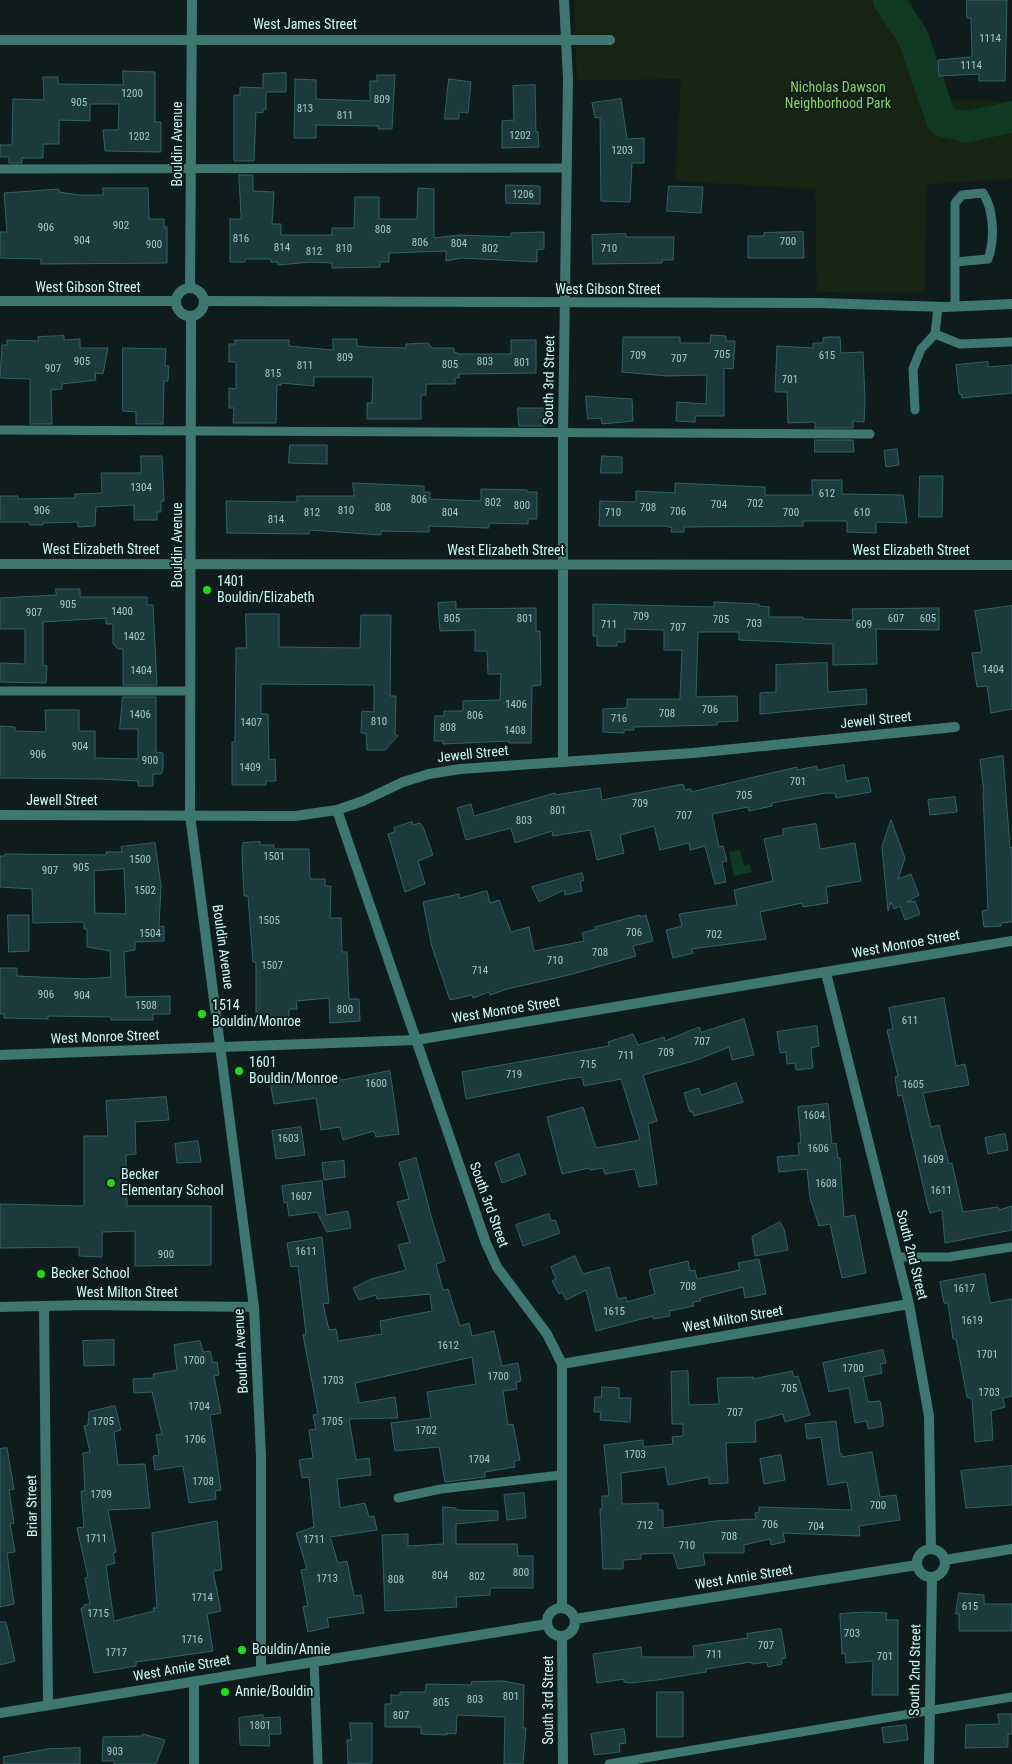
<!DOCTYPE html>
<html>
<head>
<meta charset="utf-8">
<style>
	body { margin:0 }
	canvas { display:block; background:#0e1c1c }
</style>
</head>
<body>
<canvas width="1012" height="1764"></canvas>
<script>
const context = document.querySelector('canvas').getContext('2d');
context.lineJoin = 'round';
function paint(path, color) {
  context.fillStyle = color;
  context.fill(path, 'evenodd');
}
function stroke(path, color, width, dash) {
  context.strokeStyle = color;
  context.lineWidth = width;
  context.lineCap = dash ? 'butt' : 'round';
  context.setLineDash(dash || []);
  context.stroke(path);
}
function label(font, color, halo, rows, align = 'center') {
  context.font = font + ' "Roboto Condensed",sans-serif';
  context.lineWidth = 4;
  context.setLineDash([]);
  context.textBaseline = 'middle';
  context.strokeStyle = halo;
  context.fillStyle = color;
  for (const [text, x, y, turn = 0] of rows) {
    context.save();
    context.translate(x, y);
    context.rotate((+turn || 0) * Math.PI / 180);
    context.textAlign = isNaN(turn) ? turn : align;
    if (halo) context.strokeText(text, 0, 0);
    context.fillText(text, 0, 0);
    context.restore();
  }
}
paint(new Path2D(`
	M574,0H911L943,100L1012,101V179L927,184L925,293L817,292L815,189L675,181L681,79L577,80Z`), '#152511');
paint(new Path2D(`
	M740,850L744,865L750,864L752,872L734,876L729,852Z`), '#103923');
stroke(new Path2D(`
	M888,0L912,35L942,121L966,127L1012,117`), '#103923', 31);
const building = new Path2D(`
	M967,0H1007L1005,81H979V74L939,76L938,60L972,57L971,18H967Z
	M123,71L155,72V122H161V152L105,151L103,130H118L119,104H90V121L59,120V144H43V158H22V163H9V157H0V145H12L13,99L44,100L43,77H58V84L123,85Z
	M286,73V92H266V109H263V113L256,112L254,161H234V95H240V87L263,88V74Z
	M377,75H395L392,129H378V126L316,125V138H294L295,79L316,80V99L370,101V81H377Z
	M449,79L471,82L468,113L459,112V119H445Z
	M535,85L536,132H538L539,147L502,148V121L514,120L513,86Z
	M621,99L627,139L644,138V163H632L630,202L601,201L600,117L595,118L592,103Z
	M239,175H253V191L274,192L272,224H281V235H332V228H354L355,197H379V219H417L418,188L434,189V238L460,235L511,237V233L544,232V249L537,250V262L462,258L446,261V251L389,253V262H380V267L332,268V263L311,262L278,265V262H271V259H245V262H230V219H241Z
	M506,185L540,186V204L506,203Z
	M669,186L703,187L701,213L667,211Z
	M103,188H148L149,219H164V227H167V263L41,264V259L0,258V232H7L4,193L59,189V192L79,195H103Z
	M803,232L804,258H748V236H764V233Z
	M626,234V237H674L673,260H662V263L593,264L592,235Z
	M711,335L726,336V341H735L733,369L724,368V416H695V422L676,421L677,402L706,404L707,375L667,376L622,372L623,337H680V343H710Z
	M64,336V340L80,339V348H108L103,374L95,373L96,380L62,384V389L51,390L52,424H30V379L0,378L2,345H7V340L39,341L38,337Z
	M828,337H840L841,353L863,352L865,400L864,422L853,421V428H815V422L788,423L787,392H775L777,346L813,348V343H823V338Z
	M333,339H357V346L369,347L406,348V344L428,343L432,348H454V352L460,354H511V340H536V373L459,374V378H455V384H426V395H421V419H367V403H372L373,377H314V386L281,383V385H277L276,423H233L234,408H229V388L236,389V362H229V344H235V340H289V346L333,350Z
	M123,348L166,349L165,366H169L168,381H164L163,424H136V412L123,411Z
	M988,362V367L1012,365V393L962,398L961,394H959L956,365Z
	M586,396L632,399L633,421L602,424L601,418L588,419Z
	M518,408H544L545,426H519Z
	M815,440H853L854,452H815Z
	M290,445H327V464L289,463Z
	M897,449L899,465L886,467L884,451Z
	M141,456H162L164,501H161V512H157V520H134V505L96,507L95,526L78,527V522L43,523V525H30L29,522H0V496H18V499L75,498V494L102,493L101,473H141Z
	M602,456L622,457V473H601Z
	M920,476H943L942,517H919Z
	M812,480H842V494L903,495L907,523L876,522V533L847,532V521H803V526L684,527V532H671L672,528L666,526H599L600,501L636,502V491L675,493V483L765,487V495H812Z
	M353,483L424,486V492H430V499L481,501V489L527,490V492H537V519H528V524L489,523V528L429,526V532L381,531V535L310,530L309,534L227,533L226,501L297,502V496H354Z
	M56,589H80V597H147V605H153L157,685H123V649H118L113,644V624H106V618L43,622V665L47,666L46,683L0,682V663L25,664V629H0V598L56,595Z
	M456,602V609L536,608V631H540L541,685L532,686L531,743H509V741L443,744V741H434L435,716H444V711H463V701L500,700L501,674H488L487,651H475V630L440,631L438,603Z
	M714,602L759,604V606L769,607V617H803V619L853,620L852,609L939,608V630L876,629L877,664L833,665V644L739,640V632H698L696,697L737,696L738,721L717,722V725L634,727V730H624V733L603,732V709L627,708V699H680L682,650H664V630L625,629V642H617V646H597V636H593V604L714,607Z
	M1012,606V709L991,713L987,686L977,687L972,653L982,652L975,611Z
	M246,614H279V647L360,648L361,615H391L390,696H396L395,734L398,736L385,750H367L366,733H361L362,711L374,712V685L261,684V714H268L269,760L275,759L276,781H266V785H232V742H235L236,648H246Z
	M827,663L828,692L866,689L867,704L760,714V693L776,692V665Z
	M123,697H156V752L163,753V769L161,774H153V786H138V781L101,779L0,778V726L15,727V731L46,732L45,710H79V731H95V758L138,759V729H120Z
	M1003,756L1010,848L1012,847V922L1001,923V926L984,927L982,911L988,910L983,793H984L980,760Z
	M844,765L846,781L868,777L871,792L836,798L835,793H826L772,803V806L749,811L748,807L712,814L719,847L723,846L727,861L722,862L726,882L715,884L705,846L690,850L689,843L660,850L654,826L620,835L624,853L597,860L590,830L553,836L552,831L515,843L511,828L466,840L457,808L471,804L474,816L555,793V795L600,788L602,800L683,784L685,790L691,789V792L797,767V770L817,766V770Z
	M955,797L957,812L930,815L928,800Z
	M891,820L905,858L898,879L911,874L919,895L907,902L915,901L920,914L905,920L900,906L894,909L891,902L888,911L882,847Z
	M412,822L413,825L420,823L423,827L433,855L418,861L425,884L405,892L388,834L395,832L394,828Z
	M816,824L820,849L855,843L861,881L826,887L828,903L803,907L802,903L760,912L766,939L692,949L693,953L673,958L666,930L682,926L679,914L737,905L734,890L773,881L764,839L783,835V829Z
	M260,842V845H274V849H309L310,879H325V886H331L330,918H341L342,952H347L349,999H359L360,1021L330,1023L329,998L296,1001L297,1009H289V1019L256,1021V962H253L248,896H244L242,853L243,843Z
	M155,843L161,886L159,927L164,926V941L135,942V950L124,952L126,997L170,996V1014H153V1020H111V1017L48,1016V1019L4,1018V1014H0V968H17V976L86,979L111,977L110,951L87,947V929H84V922L33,923L32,889L0,887V856H5V854L106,855V852H122L121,847ZM124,869L126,914L95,913L94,871Z
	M582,873L584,880L580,882L582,891L565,895L564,890L539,902L532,887Z
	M487,891L490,903L499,900L511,932L529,927L534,951L584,941L582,933L596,929L595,927L640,915L641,917L646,915L653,941L633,946L636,956L569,975L507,989L490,995L489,992L473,998L472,995L450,1000L432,947L423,902L459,894V898Z
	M8,915H29V951L9,952Z
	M944,998L956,1066L965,1064L969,1085L923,1093L931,1127L939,1125L949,1164L952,1163L963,1212L998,1207L999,1210L1012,1206V1230L945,1243L942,1210L930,1213L928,1207L902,1095L898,1096L895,1077L898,1076L887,1030L893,1029L889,1008Z
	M744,1019L754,1055L732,1060L729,1047L697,1060L643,1075L657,1121L648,1124L657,1184L639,1187L635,1169L605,1174L603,1168L590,1170L589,1168L562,1174L547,1117L583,1107L596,1148L640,1140L621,1079L584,1086L582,1077L567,1079L466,1099L462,1072L609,1046L608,1042L633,1034L638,1045L664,1037L665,1041L699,1027L701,1032Z
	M817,1026L819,1046L811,1048L813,1068L796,1070L795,1063L787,1064L786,1052L780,1053L777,1032Z
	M390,1071L399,1134L376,1137L374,1131L343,1140L340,1127L321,1130L316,1098L274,1104L270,1082L311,1077L313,1084L340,1078V1080Z
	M736,1083L743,1102L694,1116L692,1111L690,1112L684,1093L699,1088L701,1095Z
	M166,1097L169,1120L135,1122L136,1154L126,1155L127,1206H211V1265L135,1266V1231L102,1232V1257L79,1256V1247L0,1248V1204L84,1206V1136H108L106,1101Z
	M828,1104L832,1144L836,1143L838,1158H840L844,1217L855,1215L866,1273L842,1278L830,1224L819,1226L810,1198L807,1169L779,1172L777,1157L799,1155L798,1143H801L798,1107Z
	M301,1127L305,1155L276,1159L272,1131Z
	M1005,1134L1008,1150L988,1154L985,1138Z
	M198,1141L201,1162L177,1163L175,1144Z
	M519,1154L526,1174L502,1183L495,1163Z
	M416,1158L431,1216L445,1261L436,1264L443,1290L448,1289L460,1326L469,1323L472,1336L494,1331L502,1366L518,1363L521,1381L516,1382L517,1389L503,1391L508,1425L513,1424L520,1460L514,1461L515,1467L485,1472V1477L445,1482L439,1447L395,1451L391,1423L431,1418L427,1392L476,1384L472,1357L355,1383L359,1403L395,1397L398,1418L349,1419L356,1460L369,1458L371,1475L337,1479L340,1508L365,1503L369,1517L374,1516L377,1530L330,1537L338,1563L347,1561L354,1596L361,1595L364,1613L327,1618L329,1627L308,1632L303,1607L308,1606L301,1570L307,1569L296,1533L314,1527L309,1477L302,1478L299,1460L313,1458L309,1430L316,1429L313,1415L318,1414L303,1335L306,1334L298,1266L291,1267L287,1243L322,1237L329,1303L323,1304L329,1330L336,1329L338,1341L382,1334L380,1321L432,1311L430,1294L377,1299L376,1295L359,1300L353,1288L371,1279L406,1270L398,1245L410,1242L397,1202L409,1199L399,1163Z
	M344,1161L345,1177L324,1180L322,1163Z
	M322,1181L326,1215L348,1211L351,1228L327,1232L317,1212L289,1216L287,1202L284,1203L282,1186Z
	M549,1214L551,1221L555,1220L560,1233L523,1246L516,1225Z
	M780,1222L784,1229L788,1250L755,1256L752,1237Z
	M575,1256L583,1274L609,1267L618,1299L626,1297L627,1302L655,1294L649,1270L688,1261L690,1271L695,1270L697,1279L740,1270L738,1263L759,1259L766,1294L745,1298L743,1287L700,1298L701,1301L693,1302L694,1306L669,1311L670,1316L653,1319V1316L596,1331L586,1290L566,1300L562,1292L559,1294L552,1281L556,1279L551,1267Z
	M985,1274L990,1303L1012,1299V1396L1003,1398L1005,1407L991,1411L993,1440L975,1442L972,1399L967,1397L956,1339H953L948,1303H944L940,1282Z
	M114,1340V1365L84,1366L83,1341Z
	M200,1341L203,1352L210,1351L213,1363L217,1362L219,1375L214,1376L221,1413L210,1415L221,1490L215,1491L216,1499L189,1503L183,1466L155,1470L153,1456L159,1455L156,1435L162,1434L152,1392L134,1393L133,1379L154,1378L153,1374L177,1370L174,1345Z
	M883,1350L886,1363L880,1364L882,1373L863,1377L868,1402L880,1401L883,1418V1426L868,1429L867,1421L855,1423L849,1388L829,1392L823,1363Z
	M688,1371L689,1405L719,1404L717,1378L753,1377V1379L792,1371L794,1377L798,1376L810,1415L785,1422L783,1414L755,1421L756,1442L726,1443L728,1483L709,1484V1477L668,1485L665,1467L621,1473L622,1504L658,1503V1510H663V1528L716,1521L756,1519L755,1513L759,1512V1507L852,1510L847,1482L828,1485L821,1437L807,1439L805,1424L836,1421L840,1454H842V1457L872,1452L880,1497L896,1495L900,1520L859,1526L860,1536L783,1533L785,1542L771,1545L770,1539L744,1545V1553H703L705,1565L678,1569L673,1553L641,1554V1559L623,1560V1569H603L600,1509H602V1496H609L604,1445L643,1440V1447L673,1444L672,1437L683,1436V1424H672L671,1372Z
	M602,1387L619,1388V1398H631L630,1422L600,1420L601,1412H594L595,1397H601Z
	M115,1406L121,1430L114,1432L118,1465L145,1464L150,1508L108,1510L116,1552L113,1553L115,1563L106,1566L114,1621L154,1611L153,1608H157L152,1533L217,1521L222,1570L213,1571L221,1611L207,1614L213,1651L136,1662V1666L94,1673L81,1608H84V1605L90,1604L85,1578L88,1577L77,1528L84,1527L81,1491H85L83,1453L90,1452L84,1426L88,1425L89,1412Z
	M7,1448L14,1489L9,1490L14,1523L10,1524L15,1552L7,1553L14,1604L0,1607V1449Z
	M781,1455L785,1480L764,1484L760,1459Z
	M1012,1466V1505L966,1508L961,1471Z
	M524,1493L526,1518L507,1520L504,1495Z
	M443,1507L456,1508V1510L498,1511V1520L456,1524V1544H517L518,1556H533V1588H490V1595L456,1597L457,1607L385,1611L382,1535L408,1534V1546L443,1544Z
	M959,1593L984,1595V1604H1012V1631H959V1614H956Z
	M867,1612L887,1613L886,1620H898V1695H872L873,1661L846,1663L845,1653L842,1654L840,1614Z
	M0,1622H6L15,1661L0,1665Z
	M781,1629L786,1658L781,1659L782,1664L768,1667L767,1662L752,1664L751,1662L706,1669V1672L657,1680L630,1683L624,1682V1679L597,1683L593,1654L641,1647L642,1657H694L693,1646L748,1638L747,1634Z
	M503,1681L524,1685L523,1728H526L523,1764H504L505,1717L457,1715L456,1734L447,1733V1735L421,1734V1727H385V1704H391V1695H400V1692H425L426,1684L471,1685L472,1682Z
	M657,1692H683V1737H657Z
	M998,1714H1012V1734H1008V1747L965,1748L966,1725L999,1724Z
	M263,1715V1718L280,1717L281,1734H269L270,1746L240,1745L239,1718Z
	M350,1723H372V1763L348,1764L347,1740H351Z
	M906,1725L908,1740L884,1743L882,1728Z
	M624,1729L626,1743L619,1744L620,1752L594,1755L591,1734Z
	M143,1734L165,1740L156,1764H114V1761H102L103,1737L142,1736Z
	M80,1748V1764H4L3,1757L47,1749Z`);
paint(building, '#1c393b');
stroke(building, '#306264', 1);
stroke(new Path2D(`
	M0,169L567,168
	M955,306C955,272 955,237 955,203L962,195L983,193C994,210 995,240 988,259L955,262
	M935,334L960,344L1012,342
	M915,410L913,369L921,349L935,334L938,307
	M0,430L870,434
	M0,691H190
	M897,1257H949L1012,1247
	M398,1498L441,1489L561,1475
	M314,1661L318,1764
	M609,1764L1012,1697`), '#3e7670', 9);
stroke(new Path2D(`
	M0,40H610
	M0,301H176
	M204,301L819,303L945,307L1012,304
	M0,564L1012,565
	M563,761V434L568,79L564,0
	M337,810L486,1243L497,1267L547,1334L562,1364V1608
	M0,815L295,816L337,810L363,801L403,782L429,774L460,769L693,753L955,727
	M826,973L909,1304L929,1416L931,1549
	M0,1055L416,1040L1012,941
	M0,1307L87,1305L254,1307
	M44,1307L48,1705
	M562,1364L909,1304
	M562,1637L563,1764
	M194,1682V1764
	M929,1764L932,1577`), '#3e7670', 10);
stroke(new Path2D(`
	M176 302a14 14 0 1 1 28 0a14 14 0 1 1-28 0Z
	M190,288L192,0
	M191,316L190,815L254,1307L261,1456V1670
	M917 1563a14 14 0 1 1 28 0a14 14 0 1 1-28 0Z
	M945,1560L1012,1549
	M547 1622a14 14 0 1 1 28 0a14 14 0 1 1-28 0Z
	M575,1619L917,1565
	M0,1713L547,1624`), '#3e7670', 10);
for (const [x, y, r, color] of [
	[207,590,5,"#21db19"],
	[202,1014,5,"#21db19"],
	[239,1071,5,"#21db19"],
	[111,1183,5,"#21db19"],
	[41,1274,5,"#21db19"],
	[242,1650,5,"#21db19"],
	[225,1692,5,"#21db19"]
]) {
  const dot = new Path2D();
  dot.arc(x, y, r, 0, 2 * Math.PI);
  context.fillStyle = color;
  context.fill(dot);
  stroke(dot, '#0e1c1c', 2);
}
label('11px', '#a2cac9', null, [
	["1114",990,39],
	["1114",971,66],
	["1200",132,94],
	["809",382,100],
	["905",79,103],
	["813",305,109],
	["811",345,116],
	["1202",520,136],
	["1202",139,137],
	["1203",622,151],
	["1206",523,195],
	["902",121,226],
	["906",46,228],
	["808",383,230],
	["816",241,239],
	["904",82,241],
	["700",788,242],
	["806",420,243],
	["804",459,244],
	["900",154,245],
	["814",282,248],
	["810",344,249],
	["802",490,249],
	["710",609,249],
	["812",314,252],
	["705",722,355],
	["709",638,356],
	["615",827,356],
	["809",345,358],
	["707",679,359],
	["905",82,362],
	["803",485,362],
	["801",522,363],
	["805",450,365],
	["811",305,366],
	["907",53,369],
	["815",273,374],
	["701",790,380],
	["1304",141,488],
	["612",827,494],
	["806",419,500],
	["802",493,503],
	["702",755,504],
	["704",719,505],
	["800",522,506],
	["808",383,508],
	["708",648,508],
	["906",42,511],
	["810",346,511],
	["706",678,512],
	["812",312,513],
	["804",450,513],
	["710",613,513],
	["700",791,513],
	["610",862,513],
	["814",276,520],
	["905",68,605],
	["1400",122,612],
	["907",34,613],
	["709",641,617],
	["805",452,619],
	["801",525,619],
	["607",896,619],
	["605",928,619],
	["705",721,620],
	["703",754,624],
	["711",609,625],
	["609",864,625],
	["707",678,628],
	["1402",134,637],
	["1404",993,670],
	["1404",141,671],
	["1406",516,705],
	["706",710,710],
	["708",667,714],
	["1406",140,715],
	["806",475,716],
	["716",619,719],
	["810",379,722],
	["1407",251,723],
	["808",448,728],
	["1408",515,731],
	["904",80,747],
	["906",38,755],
	["900",150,761],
	["1409",250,768],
	["701",798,782],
	["705",744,796],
	["709",640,804],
	["801",558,811],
	["707",684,816],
	["803",524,821],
	["1501",274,857],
	["1500",140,860],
	["905",81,868],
	["907",50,871],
	["1502",145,891],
	["1505",269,921],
	["706",634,933],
	["1504",150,934],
	["702",714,935],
	["708",600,953],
	["710",555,961],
	["1507",272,966],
	["714",480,971],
	["906",46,995],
	["904",82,996],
	["1508",146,1006],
	["800",345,1010],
	["611",910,1021],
	["707",702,1042],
	["709",666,1053],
	["711",626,1056],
	["715",588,1065],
	["719",514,1075],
	["1600",376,1084],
	["1605",913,1085],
	["1604",814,1116],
	["1603",288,1139],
	["1606",818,1149],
	["1609",933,1160],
	["1608",826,1184],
	["1611",941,1191],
	["1607",301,1197],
	["1611",306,1252],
	["900",166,1255],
	["708",688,1287],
	["1617",964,1289],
	["1615",614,1312],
	["1619",972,1321],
	["1612",448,1346],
	["1701",987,1355],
	["1700",194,1361],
	["1700",853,1369],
	["1700",498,1377],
	["1703",333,1381],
	["705",789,1389],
	["1703",989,1393],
	["1704",199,1407],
	["707",735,1413],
	["1705",103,1422],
	["1705",332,1422],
	["1702",426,1431],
	["1706",195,1440],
	["1703",635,1455],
	["1704",479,1460],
	["1708",203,1482],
	["1709",101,1495],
	["700",878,1506],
	["706",770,1525],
	["712",645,1526],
	["704",816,1527],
	["708",729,1537],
	["1711",96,1539],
	["1711",314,1540],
	["710",687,1546],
	["800",521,1573],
	["804",440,1576],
	["802",477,1577],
	["1713",327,1579],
	["808",396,1580],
	["1714",202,1598],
	["615",970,1607],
	["1715",98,1614],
	["703",852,1634],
	["1716",192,1640],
	["707",766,1646],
	["1717",116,1653],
	["711",714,1655],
	["701",885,1657],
	["801",511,1697],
	["803",475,1700],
	["805",441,1703],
	["807",401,1716],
	["1801",260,1726],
	["903",115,1752]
]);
label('14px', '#cefaf8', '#0e1c1c', [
	["West James Street",305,25],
	["Bouldin Avenue",178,144,-90],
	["West Gibson Street",88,288],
	["West Gibson Street",608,290],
	["South 3rd Street",550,380,-89],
	["Bouldin Avenue",178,545,-90],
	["West Elizabeth Street",101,550],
	["West Elizabeth Street",506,551],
	["West Elizabeth Street",911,551],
	["Jewell Street",876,721,-6],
	["Jewell Street",473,755,-6],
	["Jewell Street",62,801],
	["West Monroe Street",906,945,-10],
	["Bouldin Avenue",222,947,82],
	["West Monroe Street",506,1011,-9],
	["West Monroe Street",105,1038,-2],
	["South 3rd Street",488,1205,70],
	["South 2nd Street",911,1255,76],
	["West Milton Street",127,1293],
	["West Milton Street",733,1320,-10],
	["Bouldin Avenue",242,1351,-93],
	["Briar Street",33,1506,-91],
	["West Annie Street",744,1578,-9],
	["West Annie Street",182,1669,-10],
	["South 2nd Street",916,1670,-89],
	["South 3rd Street",549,1700,-90]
]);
label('14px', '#8ed063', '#0e1c1c', [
	["Nicholas Dawson",838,88],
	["Neighborhood Park",838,104]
]);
label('14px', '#cefaf8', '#0e1c1c', [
	["1401",217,582],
	["Bouldin/Elizabeth",217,598],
	["1514",212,1006],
	["Bouldin/Monroe",212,1022],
	["1601",249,1063],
	["Bouldin/Monroe",249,1079],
	["Becker",121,1175],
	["Elementary School",121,1191],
	["Becker School",51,1274],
	["Bouldin/Annie",252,1650],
	["Annie/Bouldin",235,1692]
], 'left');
</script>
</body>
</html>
